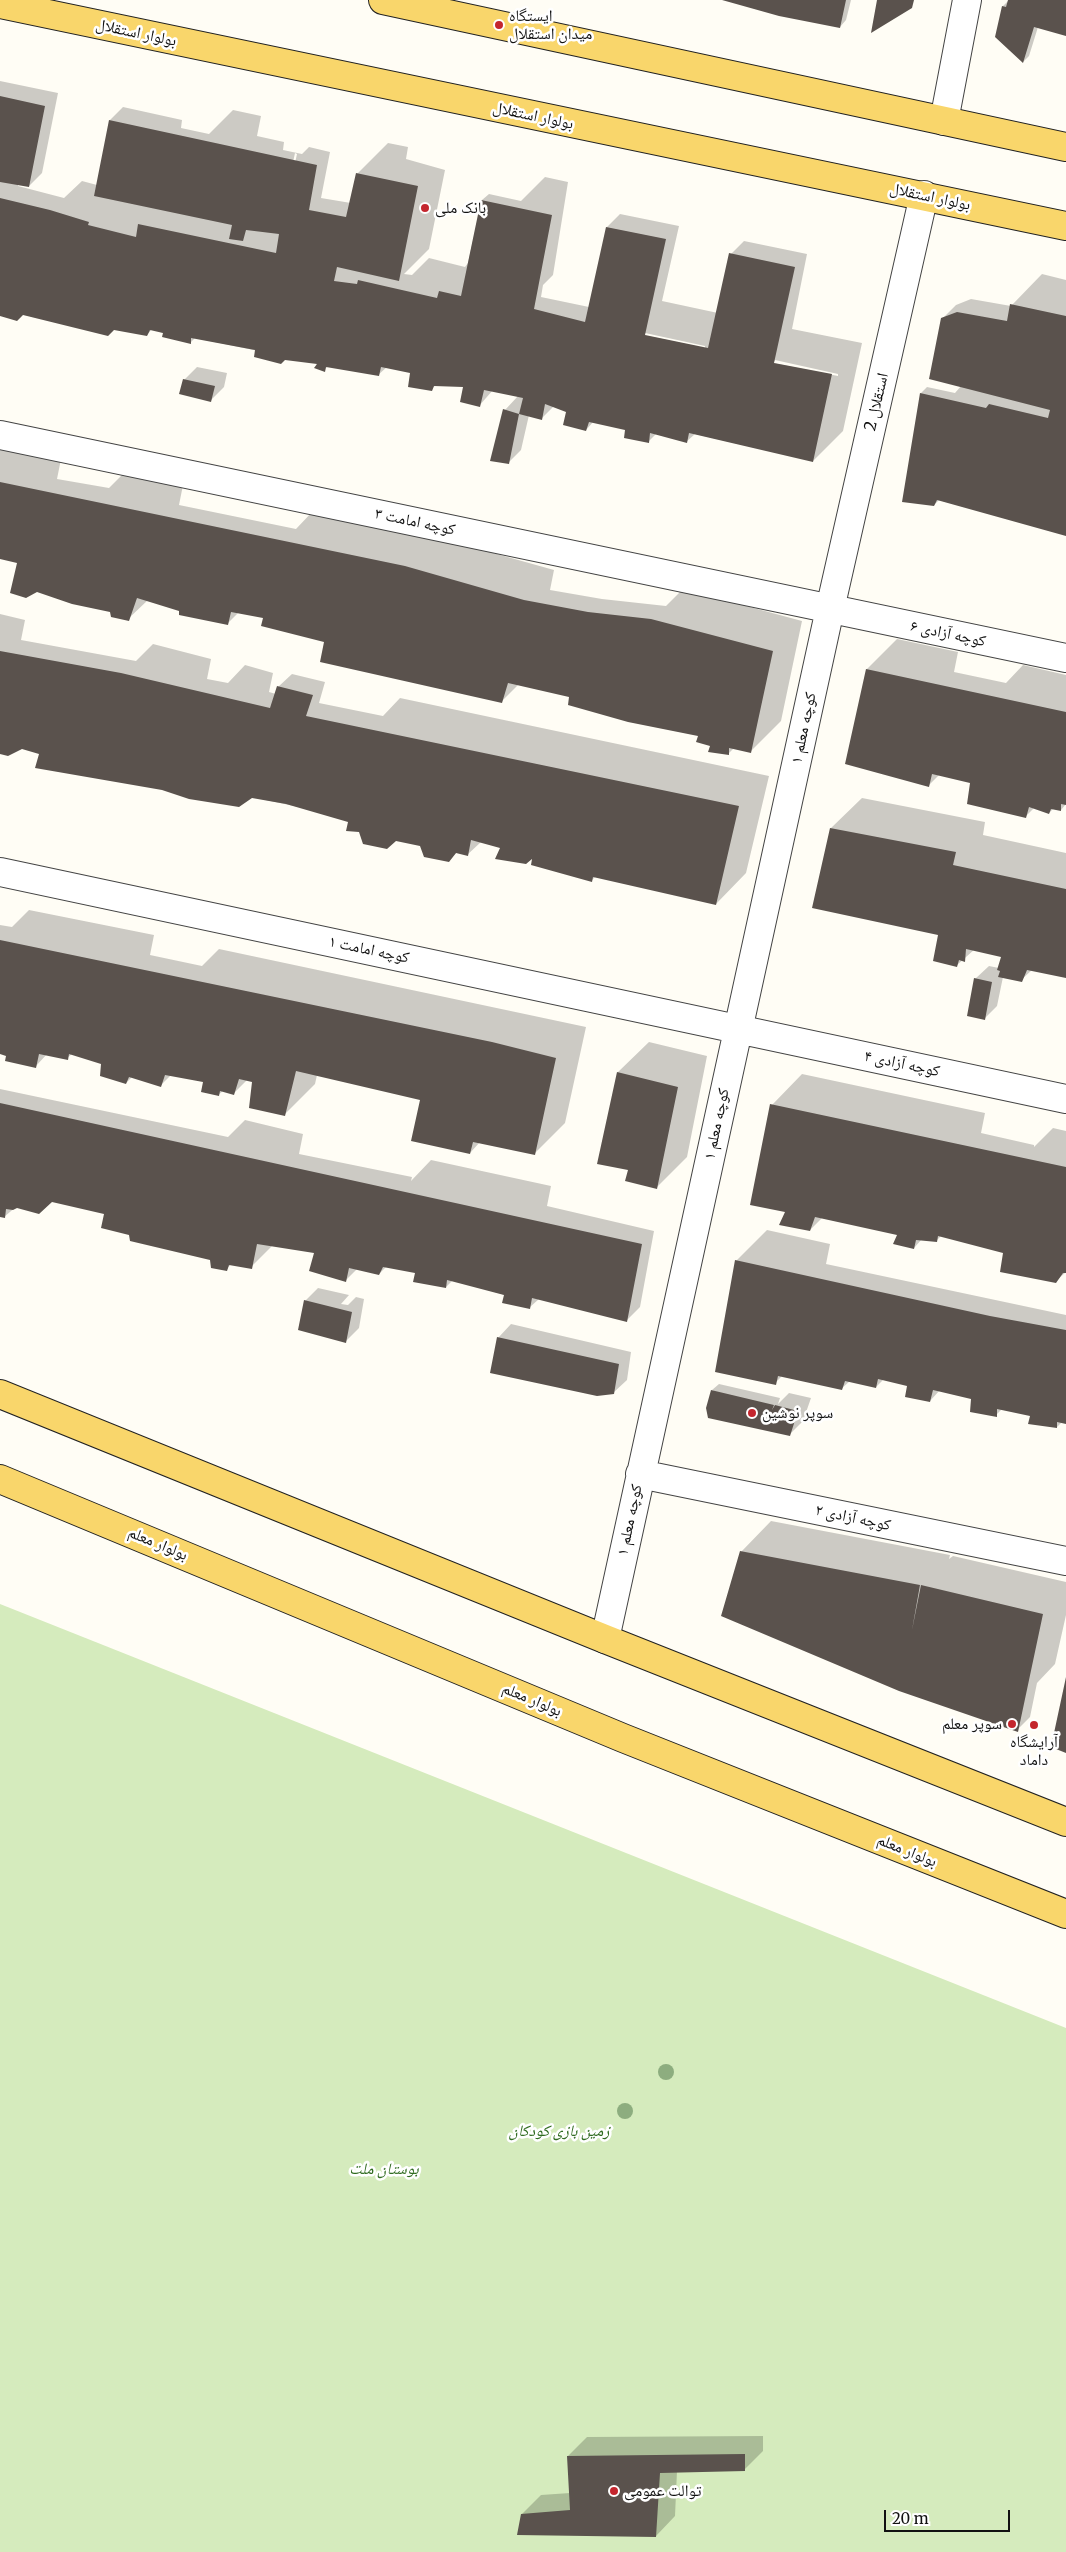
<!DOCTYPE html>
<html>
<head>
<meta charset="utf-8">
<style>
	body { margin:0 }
	#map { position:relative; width:1066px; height:2552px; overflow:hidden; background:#fffdf5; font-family:Merriweather,serif }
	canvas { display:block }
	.scale { position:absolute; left:884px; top:2510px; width:126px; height:22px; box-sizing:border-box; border:2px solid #111; border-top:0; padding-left:6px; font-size:15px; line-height:18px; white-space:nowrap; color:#111; -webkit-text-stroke:4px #fff; paint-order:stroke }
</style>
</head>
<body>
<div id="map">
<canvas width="1066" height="2552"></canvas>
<div class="scale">20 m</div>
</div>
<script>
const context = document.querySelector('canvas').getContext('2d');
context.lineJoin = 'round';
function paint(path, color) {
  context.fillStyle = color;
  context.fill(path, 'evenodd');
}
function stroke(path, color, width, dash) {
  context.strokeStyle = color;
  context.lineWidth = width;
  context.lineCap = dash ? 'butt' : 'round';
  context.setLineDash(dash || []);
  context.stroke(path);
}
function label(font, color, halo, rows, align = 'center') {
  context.font = font + ' Merriweather,"Noto Naskh Arabic",serif';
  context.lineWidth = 5;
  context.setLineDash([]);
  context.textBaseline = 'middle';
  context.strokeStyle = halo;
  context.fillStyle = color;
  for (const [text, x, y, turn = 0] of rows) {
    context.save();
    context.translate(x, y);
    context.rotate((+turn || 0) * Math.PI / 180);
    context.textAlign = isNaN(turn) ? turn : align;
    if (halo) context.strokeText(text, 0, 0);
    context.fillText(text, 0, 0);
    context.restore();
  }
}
paint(new Path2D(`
	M0,1604L1066,2028V2552H0Z`), '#d5ebbd');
paint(new Path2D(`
	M725,0H851L846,20L840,27Z
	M1009,0H1066V35L1038,27L1029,56L1023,62L1003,6Z
	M0,81L58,93L42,173L29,186L18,184V186L64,198L82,181L97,185L110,120L123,107L182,120L181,128L209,134L233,110L261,116L257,136L284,142L283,150L302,154L309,147L330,152L321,198L351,203L357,174L388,143L408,147L406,159L445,170L429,249L404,274L412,275L429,258L465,267L468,263L482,200L489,194L521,201L545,177L568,182L553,275L543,285L541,297L589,307L607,227L620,214L679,226L662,301L718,313L731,254L744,241L807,254L792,329L862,343L843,431L813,461L695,434L686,442L657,433L649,441L627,429L594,421L586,430L567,411L554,406L541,419L529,415L521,450L508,463L505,410L518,396L493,390L479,406L465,386L436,385L431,389L411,372L387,367L378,375L328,366L324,370L316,367L317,363L195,338L190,343L152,329L147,335L0,307ZM295,153L297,154L293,172H291ZM645,333L705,346V348L643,335ZM775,360L838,374V376L773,363Z
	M1042,274L1066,280V535L939,500L934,505L921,393L927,387L955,393L961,386L942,319L956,305L971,299L1011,306Z
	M197,367L227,373L224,387L211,400L184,380Z
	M3,447L61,459L57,479L109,488L126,471L183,485L179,505L296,529L313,511L436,537L554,570L550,590L602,599L666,606L683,589L802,621L781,721L750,752L734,748L728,754L711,745L700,735L571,696L519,684L501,702L326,642L266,614L239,612L227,624L148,600L128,619L18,562L0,558V450Z
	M0,614L25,620L21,640L136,661L153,644L211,659L207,679L228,683L245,665L273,673L269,692L276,694L278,687L292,674L325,682L319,703L383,716L400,698L769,776L746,873L716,904L596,876L591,881L535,855L481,842L467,855L457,852L448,861L421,845L360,831L350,818L22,748L0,752Z
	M897,639L958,652L954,672L1006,683L1023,665L1066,675V804L1061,810L1054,808L1049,813L1034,808L1025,817L974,777L940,774L929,785L847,763L867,669Z
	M862,798L985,822L983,835L1066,853V977L1032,970L1021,980L1003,977L997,1006L984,1019L975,979L989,966L999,968L1003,956L975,949L956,966L940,934L814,907L831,828Z
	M29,910L154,935L150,955L202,966L219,949L586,1027L565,1123L535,1153L480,1142L470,1153L421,1099L317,1075L315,1084L284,1115L254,1081L247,1080L233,1094L223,1091L218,1095L204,1081L171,1075L160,1086L133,1076L126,1083L106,1058L72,1054L67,1058L47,1054L36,1066L0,1053V925L12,927Z
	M649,1042L707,1056L687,1157L656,1188L629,1169L598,1163L618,1072Z
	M802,1074L985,1113L981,1133L1034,1145V1147L1053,1128L1066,1131V1272L1056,1281L1006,1248L941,1236L936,1241L922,1239L914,1248L899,1234L822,1218L810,1230L786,1211L772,1105Z
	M0,1089L228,1137L245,1120L303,1134L299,1154L412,1177L411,1181L431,1160L551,1186L547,1206L654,1231L640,1307L627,1320L539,1299L530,1307L505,1295L453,1280L446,1287L416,1272L387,1266L379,1274L357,1269L345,1281L316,1252L273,1245L251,1267L231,1264L226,1270L211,1259L130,1234L106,1213L52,1201L17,1206L4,1217L0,1216Z
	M767,1230L830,1244L826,1264L1066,1315V1423L1062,1422L1057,1427L1030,1423L1032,1415L1002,1409L996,1415L973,1398L940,1390L930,1401L908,1385L884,1379L876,1387L850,1381L841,1389L782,1376L776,1382L736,1261Z
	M318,1288L349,1295L341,1304L348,1305L356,1297L364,1299L359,1328L346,1341L305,1301Z
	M511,1324L631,1352L627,1380L613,1393L498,1338Z
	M719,1384L780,1398L778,1404L789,1393L811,1398L803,1421L790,1434L712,1390Z
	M771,1521L950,1555L949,1559L953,1556L1066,1582V1615L1055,1664L1037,1683L1030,1717L1017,1730L741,1552Z
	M763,2436V2451L744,2470L677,2471L675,2516L656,2536L522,2514L541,2495L570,2493L568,2456L587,2437Z`), '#0003');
paint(new Path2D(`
	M722,0H846L840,28L779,16Z
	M877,0H914L912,8L871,33Z
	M1008,0H1066V36L1034,27L1023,63L995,37L1002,6L1006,7Z
	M0,96L45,106L29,187L0,182Z
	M109,120L317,165L309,210L346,217L356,173L418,186L399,281L337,267L334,281L357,284L358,280L437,298L439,291L461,296L481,200L552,215L534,309L585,322L606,227L666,239L645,335L708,348L729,253L795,267L774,363L832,374L813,462L689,433L687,443L650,433L649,443L624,438L625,430L589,422L586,431L563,425L566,412L545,404L542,420L519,414L523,398L484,390L480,407L460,402L463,387L434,386L432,391L408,387L410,373L381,367L379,376L326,367L325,372L314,368L317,364L285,360L281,364L254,357L255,350L191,338V344L162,337L163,333L150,330L147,336L114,330L108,336L23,315L17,321L0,316V198L50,210L89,222L88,225L136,237L138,224L276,253L279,234L246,230L243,241L229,239L232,225L94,196Z
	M1010,304L1066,316V536L937,500L934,506L902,502L920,393L986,408L989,404L1048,418L1050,410L929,379L941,318L957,312L1007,321Z
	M183,379L215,386L211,402L179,394Z
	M503,409L519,414L509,464L490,461Z
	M0,482L405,566L524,600L588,612L651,619L773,651L751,753L729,748V755L708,752L710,746L696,742L698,736L628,722L568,705L569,697L508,683L502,703L320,662L324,642L261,626L263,618L231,612L228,625L179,615V611L137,598L129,621L111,617L110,612L72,604L37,592L26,598L10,593L17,563L0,559Z
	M0,651L121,673L270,708L277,686L313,695L306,716L739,806L716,905L593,877L592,882L531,865L532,859L526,864L495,859L500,848L471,840L468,856L456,853L449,862L424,857L420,846L396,841L387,849L363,844L359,832L346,831L348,822L286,804L252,798L239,807L189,799L162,790L35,768L39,754L22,749L8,756L0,754Z
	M866,669L1066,712V805L1061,804V811L1051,809L1049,814L1029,807L1026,818L967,804L970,783L932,774L929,787L845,764Z
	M830,828L956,852L953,865L1066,889V978L1027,970L1022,982L998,977L1000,971L997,970L1001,957L966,949L965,962L959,960L957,967L933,961L938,935L812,908Z
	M0,940L492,1042L556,1058L535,1155L473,1142L470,1154L411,1141L420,1100L296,1071L285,1116L249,1108L252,1082L239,1079L234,1095L220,1091L219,1096L201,1092L203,1082L165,1075L161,1087L129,1077L126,1084L100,1076L101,1064L69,1054L68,1060L39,1054L36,1068L5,1061L6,1056L0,1054Z
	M974,978L992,982L985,1020L967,1016Z
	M617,1072L678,1087L657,1189L625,1181L628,1170L597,1164Z
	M0,1103L642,1244L627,1322L532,1298L530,1309L502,1303L504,1295L447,1280L446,1288L413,1282L415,1273L383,1267L379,1275L349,1268L346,1282L309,1271L314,1253L257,1244L252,1269L229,1265L227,1271L211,1268L210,1260L130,1241L129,1235L101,1228L104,1214L52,1202L39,1214L17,1208L13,1210L6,1209L5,1218L0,1217Z
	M770,1104L1066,1167V1273H1063L1056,1283L1000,1272L1003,1253L938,1236L937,1242L916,1240L914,1249L893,1244L897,1235L815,1217L810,1231L779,1225L785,1212L750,1205Z
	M735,1260L990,1316L1066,1330V1424L1057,1422V1428L1028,1424L1030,1416L997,1409V1417L970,1412L971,1399L933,1390L930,1402L905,1397L907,1386L878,1379L876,1388L845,1381L842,1390L778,1376L776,1385L715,1372Z
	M304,1300L352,1312L346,1343L298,1330Z
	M497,1337L619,1364L614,1394L597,1396L490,1373Z
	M711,1390L774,1405L772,1410L775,1405L798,1411L790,1436L708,1418L706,1408Z
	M740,1551L920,1585L912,1630L921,1585L1043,1614L1018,1732L899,1691L721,1616Z
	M1066,1677V1753L1051,1747Z
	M745,2454V2471L660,2473L656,2537L517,2535L521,2514L570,2510L567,2456Z`), '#5a524d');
const minor = new Path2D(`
	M944,121L967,0
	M0,435L1066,658
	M0,872L1066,1099
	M640,1474L1066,1561
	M605,1639L830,609L924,195`);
const major = new Path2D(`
	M383,0L1066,147
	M0,4L1066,226
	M0,1394L605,1639L1066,1822
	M0,1479L623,1738L1066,1914`);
stroke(minor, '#444', 30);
stroke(major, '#222', 30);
stroke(minor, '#fff', 28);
stroke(major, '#f9d66b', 28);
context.fillStyle = '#8dad7f';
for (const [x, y] of [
	[666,2072],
	[625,2111]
]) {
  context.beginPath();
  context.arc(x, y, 8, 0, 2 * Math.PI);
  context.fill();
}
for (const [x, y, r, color] of [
	[499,25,5,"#c4262e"],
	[425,208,5,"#c4262e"],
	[752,1413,5,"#c4262e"],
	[1012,1724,5,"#c4262e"],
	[1034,1725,5,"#c4262e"],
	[614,2491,5,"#c4262e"]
]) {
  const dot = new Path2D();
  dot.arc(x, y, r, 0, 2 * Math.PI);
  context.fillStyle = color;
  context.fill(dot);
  stroke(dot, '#fff', 2);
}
label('16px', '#111', '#fff', [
	["ایستگاه",509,16],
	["میدان استقلال",509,34],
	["بانک ملی",435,208],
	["سوپر نوشین",762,1413],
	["سوپر معلم",1002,1724,"right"],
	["آرایشگاه",1034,1742,"center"],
	["داماد",1034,1760,"center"],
	["توالت عمومی",624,2491]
], 'left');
label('16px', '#111', '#fff', [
	["بولوار استقلال",136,33,12],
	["بولوار استقلال",533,116,12],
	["بولوار استقلال",930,197,12],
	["استقلال 2",877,402,-77],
	["کوچه امامت ۳",415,522,12],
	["کوچه آزادی ۶",948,634,12],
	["کوچه معلم ۱",804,728,-78],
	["کوچه امامت ۱",369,950,12],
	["کوچه آزادی ۴",902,1064,12],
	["کوچه معلم ۱",717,1124,-78],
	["کوچه آزادی ۲",853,1518,12],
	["کوچه معلم ۱",630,1520,-78],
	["بولوار معلم",158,1544,23],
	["بولوار معلم",532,1700,23],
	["بولوار معلم",907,1851,22]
]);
label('italic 16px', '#2f6b1f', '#fff', [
	["زمین بازی کودکان",559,2131],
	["بوستان ملت",384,2169]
]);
</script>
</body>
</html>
